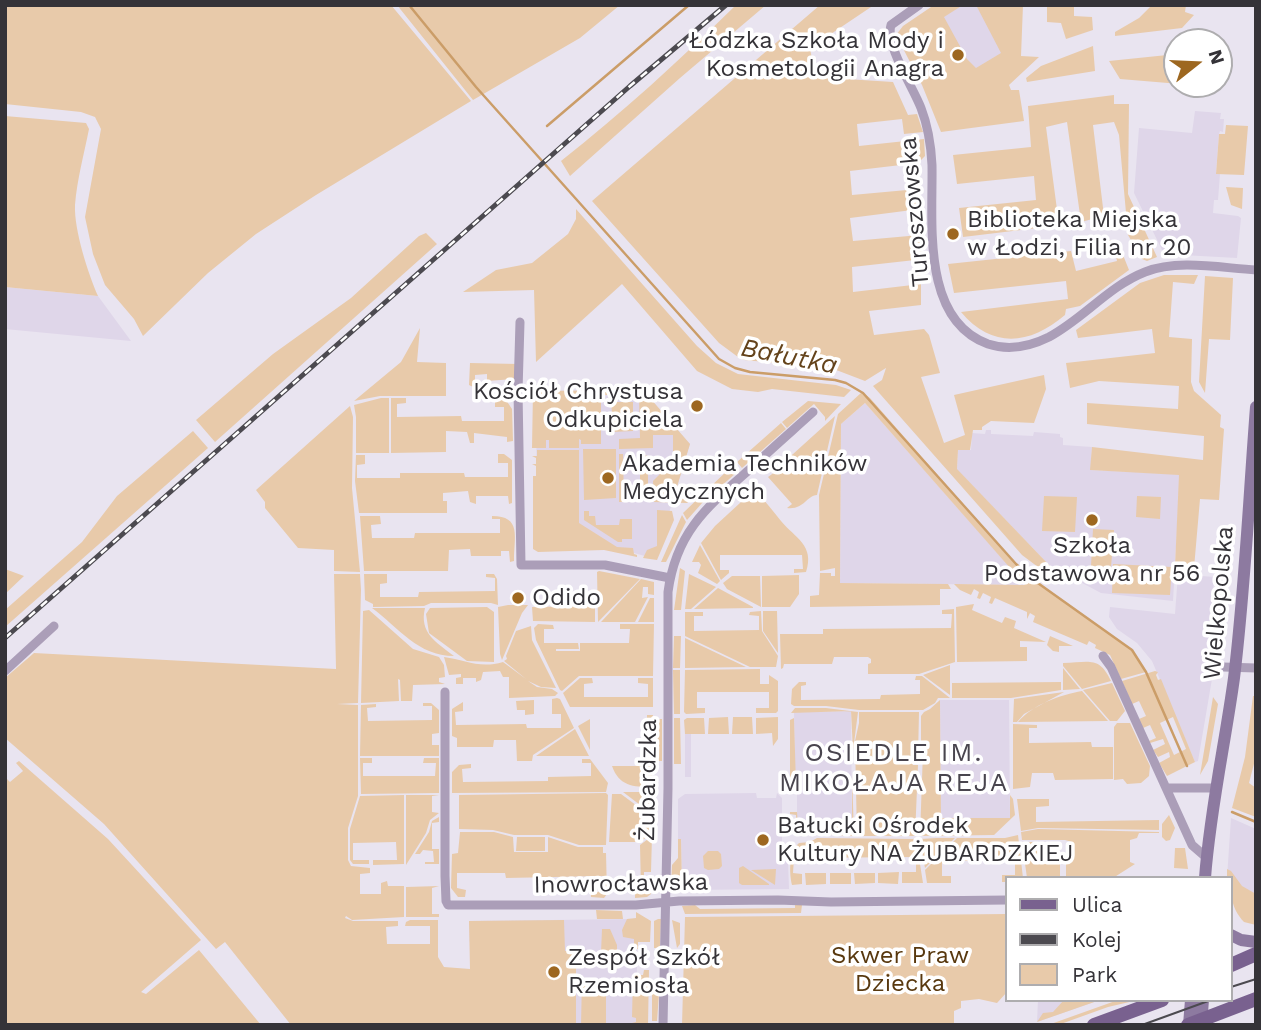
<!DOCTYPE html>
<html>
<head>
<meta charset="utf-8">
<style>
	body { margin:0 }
	#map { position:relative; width:1261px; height:1030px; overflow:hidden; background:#e9e4f0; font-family:"Work Sans",sans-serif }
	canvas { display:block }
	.frame { position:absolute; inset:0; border:7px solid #353338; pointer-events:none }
	.legend { position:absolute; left:1005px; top:876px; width:228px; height:126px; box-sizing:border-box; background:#fff; border:2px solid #aeadaf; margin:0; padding:9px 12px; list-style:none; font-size:21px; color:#353338 }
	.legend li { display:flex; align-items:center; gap:14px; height:35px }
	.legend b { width:35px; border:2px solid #aeadaf }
	.north { position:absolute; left:1163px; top:28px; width:70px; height:70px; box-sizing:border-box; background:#fff; border:2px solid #aeadaf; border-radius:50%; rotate:72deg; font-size:19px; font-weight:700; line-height:28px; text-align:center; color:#353338 }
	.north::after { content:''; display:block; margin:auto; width:24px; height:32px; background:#9d6720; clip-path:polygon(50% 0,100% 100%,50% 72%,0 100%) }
</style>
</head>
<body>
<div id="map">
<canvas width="1261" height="1030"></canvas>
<div class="frame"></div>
<ul class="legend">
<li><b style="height:9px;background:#79618f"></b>Ulica</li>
<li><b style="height:9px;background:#4c4a50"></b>Kolej</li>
<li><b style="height:19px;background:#e8caaa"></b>Park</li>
</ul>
<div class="north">N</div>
</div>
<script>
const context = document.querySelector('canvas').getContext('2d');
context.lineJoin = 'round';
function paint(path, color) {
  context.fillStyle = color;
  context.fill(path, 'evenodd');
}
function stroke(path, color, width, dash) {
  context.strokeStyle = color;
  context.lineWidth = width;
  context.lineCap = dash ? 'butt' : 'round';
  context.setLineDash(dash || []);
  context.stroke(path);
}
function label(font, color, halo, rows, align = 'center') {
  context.font = font + ' "Work Sans",sans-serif';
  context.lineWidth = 7;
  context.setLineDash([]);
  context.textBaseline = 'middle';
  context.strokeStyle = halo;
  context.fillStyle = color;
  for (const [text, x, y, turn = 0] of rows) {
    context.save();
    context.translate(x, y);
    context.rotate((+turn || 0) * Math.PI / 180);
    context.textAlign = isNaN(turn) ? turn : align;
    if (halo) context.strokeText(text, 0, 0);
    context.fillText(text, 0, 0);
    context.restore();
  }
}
paint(new Path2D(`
	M942,5H981L1001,42L1004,67L940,103Z
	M1195,111L1221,113L1220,119H1224L1223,132L1220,131L1219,134L1216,173L1220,174L1218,200H1214L1213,213L1238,216L1241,218L1237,258L1164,254L1134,193L1139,128L1192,133Z
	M5,287L98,296L131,341L5,329Z
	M643,390L690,444L655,559L537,525L536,391Z
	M865,403L1026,585L840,583L841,424Z
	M986,430H991V434L1033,436L1034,432L1060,434V437L1063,438V445L1092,447L1091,470L1180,474L1173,601L1101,593L1050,566L957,470L958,449L971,450L972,433L985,434Z
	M1178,574L1214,577L1208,668L1211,669L1212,679L1198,761L1195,762L1152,661L1137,643L1117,629L1109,617L1110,607L1175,614Z
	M940,700H1009L1010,818H941Z
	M851,711L852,825H797V792H801V786L796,785L795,779L794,712Z
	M685,734H691V777H685Z
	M756,793L757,798H776L777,793L782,798V860H788L789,889L684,890L682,885L681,839H678V799L685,794Z
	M1231,818L1256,829V901L1231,878H1227Z
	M636,919L637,975H634L633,1017H636V1023L632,1025H473L469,921Z
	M1038,1000H1100L1037,1022Z`), '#dfd6e9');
paint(new Path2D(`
	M5,5H391L471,101L316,195L256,234L208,273L143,336L134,319L105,285L93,254L85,217L101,129L95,117L81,112L5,104Z
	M397,5H620L580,38L473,100Z
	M736,5H766L680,78L570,176L561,161C622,113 680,60 736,5Z
	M820,5H874L810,48L815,77L893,82L908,115L917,114L923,132L904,134L902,119L857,124L859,146L924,139L925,156L918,163L850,171L852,195L918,189L920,209L850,218L853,241L920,235L924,278L917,276L915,260L852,267L853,292L921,284V305L869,311L874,335L924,329L929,335L940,373L921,377L944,443L965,435L954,395L1044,375L1046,389L1034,423L991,421L982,427V430H973L970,450H958L957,469L1050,566L1046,573L1022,555L873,386L882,380L886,368L865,381L831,368L744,360L738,357L719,343L592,201Z
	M934,5H963L944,17L967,59L976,68L1001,53L976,5H1023L1021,56L1039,57L1009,85L1011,90H1019L1024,121L941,132L922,85L896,35L903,26Z
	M1047,5H1074V16L1092,17L1093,30L1066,39L1061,23L1047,22Z
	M1152,5H1186L1185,12L1194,15L1182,28L1115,36V32L1139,18Z
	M1093,46L1095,71L1027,82L1026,78L1041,66Z
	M1177,54V84L1192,85L1120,79L1109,61Z
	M1114,95V104H1129L1128,194L1157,257L1147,261L1142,259L1128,235L1119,135L1114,122L1093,125L1104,216L1081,222L1067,122L1046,127L1058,217L1054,226L963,237L959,208L1036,200L1034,176L957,184L953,155L1031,147L1028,106Z
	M5,116L86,123L89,129C84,154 77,180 75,205C74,230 88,273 98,296L5,287Z
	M1226,125L1248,126L1244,175L1216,174L1219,134H1225Z
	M1226,187L1243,188L1242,209L1231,205Z
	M576,209L697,346L716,363L738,374L836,385L851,390L844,397L772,389L758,392L732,389L697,371L622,284L536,362L534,290L463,292L496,270L532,263L568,234L576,219Z
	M426,233L437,244L215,442L196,420L273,354L351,298L419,236Z
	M1112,240L1119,245L1129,270L1080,306L1066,309L1065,315C1030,345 992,349 961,312L1068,299L1066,281L954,293L948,264L1071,251L1076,271L1117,261L1114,245L1105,247L1104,241Z
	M1164,275H1198L1194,284L1173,282L1169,337L1192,339L1191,382L1194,391L1221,415L1220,427L1224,429L1219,500L1200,499L1194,568L1175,566L1179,475L1090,470L1092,447L1203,460L1204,436L1087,424V403L1178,409L1179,386L1099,381L1070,388L1066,363L1155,353L1152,329L1078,338L1076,330L1140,283Z
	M1205,276L1233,278L1230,340L1209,339L1205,393L1199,382Z
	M420,328L417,362L446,363V396H380L354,401L401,362Z
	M470,363L518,364L514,379L487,381V374L475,375V388L469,385Z
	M643,390L690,444L673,500L692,498L687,503L654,502L653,481L673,461V435H653V448L619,449V439L640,438L639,395H601V444H581V440L579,439V448H549V440H546V448H532L533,391Z
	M862,392L870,398L1016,564L1035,581L1127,646L1137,657L1146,672L1121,679L1110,655L1095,648L1096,645L1089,641L1087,645L1033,622L1035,616L1030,613L1027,619V612L995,598L992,604L989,603L991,597L983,593L980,599L977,598L979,592L974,589L971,595L960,590L954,584L1025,585L865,403L841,424L840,583L948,584L951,589H940V605L810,607V596L819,595L820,573H831V576H835V568L820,571L819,495L838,414Z
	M381,398H389V453H356V417L354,405Z
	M391,398H406V403L397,404V417L461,416L462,421H504V407H495V398L506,400L512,409L513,441L507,442V437L474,433V443H470L467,432L446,431V452L391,453Z
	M808,401L841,404L825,421V417L814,404L787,428L782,422Z
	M611,402H633V413H612Z
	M350,406L353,417L352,488L360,572L334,571V550L298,548L265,508V502L256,490Z
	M835,416L817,495C806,496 804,510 787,508L792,504L768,477L783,466L782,464Z
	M612,421H633V431L612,432Z
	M781,423L786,429L742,468L737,462Z
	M193,431L208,448L5,627V610L82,542L117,496Z
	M583,449H616V498L584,500Z
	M537,450H579V523L617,547L633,548L634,554L637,555V557L604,550L538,552L533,549V476H536V466L532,464H536V458L532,456H537Z
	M498,454H504L512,460V503L509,504L508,496H476V504L470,502L468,491L443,493V501H447V513H359L355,481L356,455H365V464L357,465V478H400V473H464L465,477H508V463H498Z
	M619,454H623L624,502H619Z
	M640,454L648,456V500H640Z
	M731,467L736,473L703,502L687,520L683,513Z
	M753,491H756C765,501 773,511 781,521C795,538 815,545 806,572L794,573V569H803L802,555H720V570H729V573L721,580L701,543L715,526Z
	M1044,496L1077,497L1075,532L1042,531Z
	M1137,496L1161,497L1160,519L1136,517Z
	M657,510L672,511L674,520L657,560L643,558L647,550L657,546Z
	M584,511H589V516H595L596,525H619L620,519H632V539H622V542H618L584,520Z
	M682,515L686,522L666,562H661Z
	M360,516H380L381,524L371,525L372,538H414L415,533H500V519H492V516C522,516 514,537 514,561L510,562L509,551H501V556H471L470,549L449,550L448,571H364Z
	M1093,529L1114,530L1111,567L1091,566Z
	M700,545L720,581L717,584L698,573L701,565L699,562H692Z
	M1113,564L1172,567L1170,595L1112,593Z
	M680,568L685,571L681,610H674Z
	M5,569L24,576L5,594Z
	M599,571L640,579L598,622L597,572Z
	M334,574H360L361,590L358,703L337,704L358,705V796L348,828V860L351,866L370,868V873L360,874V894H381V883L387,881L388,886H404V917L352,920L346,916L345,918L353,921H398V926L386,927L387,944H430V926H405L406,922L410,920H438V957L444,967L470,969L469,921L564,920L565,951H576V1025H291L225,942L216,949L104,824L5,738V678L34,653L336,669Z
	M364,574H387V583L380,584V597H418L419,592L495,591V578L486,577V574H494L497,579L498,605L491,603H431L424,606L373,607V604L365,600Z
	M689,574L716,587L691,609H685Z
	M799,575V594L790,607H762V576Z
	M732,576H760L761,607L727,589L723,583Z
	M641,579L654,582V595L648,594V587H643L642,598L648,597L635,622H601Z
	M718,588L753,607V608L694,609Z
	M650,598H654V622H638Z
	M595,603V622L533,621L532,607L587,606V604Z
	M974,604L972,610L1002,623L1005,617L1016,621L1014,628L1046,642L1020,641V647H1027V661L957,662L956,607Z
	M508,605H528L522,613L502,660L500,654L498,607Z
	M487,607L494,612V662L467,661L429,633L426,614L430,608Z
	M372,608H425C419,633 436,642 454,656C418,656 399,628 372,608Z
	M954,609L955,662L919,674H868V664L871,663V659L868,657H834L832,664H784L783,668L781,669L780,634H823V629L951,628L952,614H942V610Z
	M369,610L413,649L439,657L444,665L445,677L439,678V682L445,684L413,685L412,701H401L400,680L398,679L399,701L361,703L363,611Z
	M761,611L762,631L778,656L776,667H750L685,636V612H703V616H694V631L759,630V616L749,615L750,612Z
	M763,611H777L778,653L763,631Z
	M538,624L553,625L554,629H544V643H578L579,649H556V651H580V643H629L630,629H620V624H654L653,676H579L562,691L560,690L536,640L534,628Z
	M531,626L532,640L556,688L541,687L528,681L537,687L552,689L558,693L555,696L509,698V677H503L500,671L483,672L481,680L476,682V678H463V684H456V678L461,677V674L449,675L444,657C465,660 480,669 503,662L526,679L504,661L507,659L506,656L516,631Z
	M674,636H681L680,668H673Z
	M1050,636L1073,646H1059V652L1053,651L1047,645Z
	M685,638L746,667H747L685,668Z
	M1063,663C1088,663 1099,655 1111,681L1082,689L1063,666Z
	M950,665V695L923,675Z
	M1063,668L1080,689L1063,690Z
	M760,669V684H769V675L778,681V711L776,713H756V708H769V692H697V708H705V713L686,714L684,712L685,670Z
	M673,670H680V714H674Z
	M1155,671L1158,672L1156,675L1158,680L1161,679L1195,762L1167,776L1159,763L1170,757L1169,752L1158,757L1153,750L1165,744L1163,739L1150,743L1149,741L1156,738L1150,725L1143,728L1139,719L1146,716L1139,701L1132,704L1122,681ZM1173,717L1186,749L1174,755L1160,723Z
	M916,676H922L950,698H938L935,703L923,710H859L826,706H794L791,704L792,689L799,682H806V685L801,686V700L880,699L881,695L920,694V680H915Z
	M580,678H592L593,683L584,684V697H648V684L638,683V678H653V707H570L563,693Z
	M1061,682V690L1011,698H952V683Z
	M1112,683L1125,711L1117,721H1110L1083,690Z
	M1082,691L1108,721L1018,722C1033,704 1061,695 1082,691Z
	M1064,692L1024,714L1017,722H1013L1014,699Z
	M1253,696H1256V756L1249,783L1256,788V817L1232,808L1245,757Z
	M1213,697L1218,704L1208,761L1200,775Z
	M557,698L560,699L574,728L533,755L532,761H517L516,740H494L493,747H457V738L452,736V709L463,702V711L455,712L456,725L526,724L527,728H561V714H552V699Z
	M534,700V714L525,715V710H517L516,701Z
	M940,700L941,818H1010V795L1013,799L1015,815L994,835L920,836L923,751H921V716L924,712L930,709Z
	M423,703H431L439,710V733L432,734V745H439V756H360L361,705L376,704V707L367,708L368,721L432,720V706H423Z
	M795,708H826L858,712L853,751L851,711L791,713Z
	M859,712H919L918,757H912L913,765H918L915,836H857L855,741L859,723Z
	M647,715H653L652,761L647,760Z
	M728,717L729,734H708L709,718Z
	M752,717L753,734H732L733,717Z
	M778,717V739L773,746L772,733L756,734V718Z
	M674,718H680L681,764H674Z
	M687,718H704L705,734H685L684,720Z
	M794,718L796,785H790V720Z
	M590,719V750L578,726Z
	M657,719H662V761H656Z
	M1117,723H1130L1150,766L1149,776L1141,783L1127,784L1123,779L1114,780V727Z
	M1013,724L1037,725V728H1029V743L1091,742L1092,747H1113V779L1055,780L1053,773H1032L1030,787L1013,789Z
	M575,729L589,756H536Z
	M360,758H372V763H363V776H435L436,763H423L424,758H439V793L361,794Z
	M582,759H590L608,783L606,792L452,793V772L459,765L471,764V768L462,769L463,782L548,781V777L591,776V763H582Z
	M19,761L108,839L201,940L141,992L146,994L199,950L261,1025H5V777L10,782L23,771L16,763Z
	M612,766H652V787C633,787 619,786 612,766Z
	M852,772L854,836L815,834L790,823L796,822V815L790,814V812H797L798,825H852Z
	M623,792H652V814Z
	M606,793L608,795L606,845H579L548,835H514L493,830L459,829V795Z
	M612,794H621L652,817V833L640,842H609Z
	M404,795V864L373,865V860H397L396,842L353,843V860H369V864H353L350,860V829L360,796Z
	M406,795H439L432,796V812L439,813L430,820L426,833L406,865Z
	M1017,799H1049V806L1036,807V822L1159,820V830L1038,828L1021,831Z
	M1169,815L1175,828L1170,840L1166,841L1162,837V824Z
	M439,817V822L432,823V849H439V864H425V862H434L433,851L423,850L420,854H415L429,832L432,821Z
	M1038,829L1159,832V833H1139L1137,838L1130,840V862L1135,864L1113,878H1066V864L1072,859V842L1065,840H1022L1021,832Z
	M460,832H494L513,837L514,852H548V837L578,847H603V853H606L607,894L604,898L591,897V893L603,891V876L506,878L505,873H457V888L466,890L465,897H458L451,888L452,854L458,853Z
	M1018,835L1023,878H1007V882H1002V875H1015V860L942,861V876H951V883H927L925,870L957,838H1005Z
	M652,836L651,872H644V876L651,877V894L647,897L635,898V894L641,889L640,845Z
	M517,837H545V851H516Z
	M817,838L916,839L923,883H902V872H916V857L794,858L793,873L802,874V884L792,885C789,872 789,852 799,843L810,842Z
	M937,838H955L925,868L920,839Z
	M678,839H681L682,885L678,889L671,888L672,865L678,858Z
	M1022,842H1042L1040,851L1056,850V859L1060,862V878H1027Z
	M1175,848H1185L1188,869L1174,868Z
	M708,851H718L721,854L722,866L719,869L708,870L704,868L703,856Z
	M743,866L769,884V885H742L739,883V868Z
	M776,869L775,885L751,870Z
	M1227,869L1231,871L1242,886L1256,894V925L1244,922C1231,908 1231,896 1231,878H1227Z
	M899,872L898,884L878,883V873Z
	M805,873H826V884L806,885Z
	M830,873H851V884H830Z
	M854,873H875V883L855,884Z
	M439,886L432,888V914H439V917H406V887Z
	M695,905L700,909L795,908V905H802L801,913L685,914L682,906Z
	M596,910L622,911L623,919H597Z
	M636,912L651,921L650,942H638V949L634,948V939L623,937L622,930L627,919L636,918Z
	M1007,914V992L997,1003L979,999L961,1001V1008L954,1011V1025H682L685,917Z
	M658,919H661L660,948H654V921Z
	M672,920L680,923V944L677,948Z
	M602,929H610L617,945V953H601Z
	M644,970H649L648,1025H632V1023L636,1022V1018L632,1017L633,975H643Z
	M582,979H603L606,981V1025H581Z
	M652,993L659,994L657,1021H652Z
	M1064,1000H1100L1037,1022L1043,1013L1053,1012Z
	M1118,1000H1138L1108,1007L1058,1025H1048Z`), '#e8caaa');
stroke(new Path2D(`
	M409,5L476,87L719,359L735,368L750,372L835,380L846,383L863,393L1016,564L1035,581L1132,650L1146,672L1187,766
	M547,126L689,5
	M1232,812L1256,822`), '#cb9d68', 2.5);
stroke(new Path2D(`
	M919,5L891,25C885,45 913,87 921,108C928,126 931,145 932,165C933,222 921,320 988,344C1009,351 1029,347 1049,337C1083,319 1109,286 1145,272C1178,259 1221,268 1256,270
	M520,322L518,391L521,565H605L670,578
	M1103,656L1111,667L1166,788H1216
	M1223,667L1256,668
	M5,671L54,626
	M445,692V876L446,901L448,905H636L679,901L778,900L831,902L1007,900
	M1166,788L1192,845L1207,858
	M663,1025L668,788V592C676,532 707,507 749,470C770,450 792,431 813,412`), '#ab9eb8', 9);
stroke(new Path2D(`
	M1205,878C1210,810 1225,744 1234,678C1245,588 1249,497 1256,407
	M1231,935L1241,940L1256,942
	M1189,1025L1191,1000
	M1201,1025L1203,1000`), '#8d7aa0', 12);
stroke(new Path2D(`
	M1231,965L1256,954
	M1094,1025L1162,1000
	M1188,1025L1256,999`), '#79618f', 14);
stroke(new Path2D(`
	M1231,987L1256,979
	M1142,1025L1211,1000`), '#4c4a50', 2);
const rail = new Path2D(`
	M5,638L630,86L726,5`);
stroke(rail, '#4c4a50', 5);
stroke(rail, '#fff', 2.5, [8]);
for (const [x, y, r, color] of [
	[958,55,7,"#9d6720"],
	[953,234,7,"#9d6720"],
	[697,406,7,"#9d6720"],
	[608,478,7,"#9d6720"],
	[1092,520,7,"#9d6720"],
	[518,598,7,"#9d6720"],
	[763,840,7,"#9d6720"],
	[554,972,7,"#9d6720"]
]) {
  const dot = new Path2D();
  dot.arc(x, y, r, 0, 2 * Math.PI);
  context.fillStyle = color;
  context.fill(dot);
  stroke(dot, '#fff', 2.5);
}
label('24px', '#353338', '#fff', [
	["Łódzka Szkoła Mody i",944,41,"right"],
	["Kosmetologii Anagra",944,69,"right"],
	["Biblioteka Miejska",967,220],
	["w Łodzi, Filia nr 20",967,248],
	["Kościół Chrystusa",683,392,"right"],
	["Odkupiciela",683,420,"right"],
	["Akademia Techników",622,464],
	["Medycznych",622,492],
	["Szkoła",1092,546,"center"],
	["Podstawowa nr 56",1092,574,"center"],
	["Odido",532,598],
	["Bałucki Ośrodek",777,826],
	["Kultury NA ŻUBARDZKIEJ",777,854],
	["Zespół Szkół",568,958],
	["Rzemiosła",568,986]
], 'left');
label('24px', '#353338', '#fff', [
	["Turoszowska",915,212,-95],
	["Wielkopolska",1219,603,-85],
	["Żubardzka",648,780,-89],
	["Inowrocławska",621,884,-1]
]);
label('24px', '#58380e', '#fff', [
	["Skwer Praw",900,956],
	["Dziecka",900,984]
]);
label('italic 26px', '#64431b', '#fff', [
	["Bałutka",789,357,11]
]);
context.letterSpacing = '2px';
label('26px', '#49454e', '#fff', [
	["OSIEDLE IM.",894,753],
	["MIKOŁAJA REJA",894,783]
]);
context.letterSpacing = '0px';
</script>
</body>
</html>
